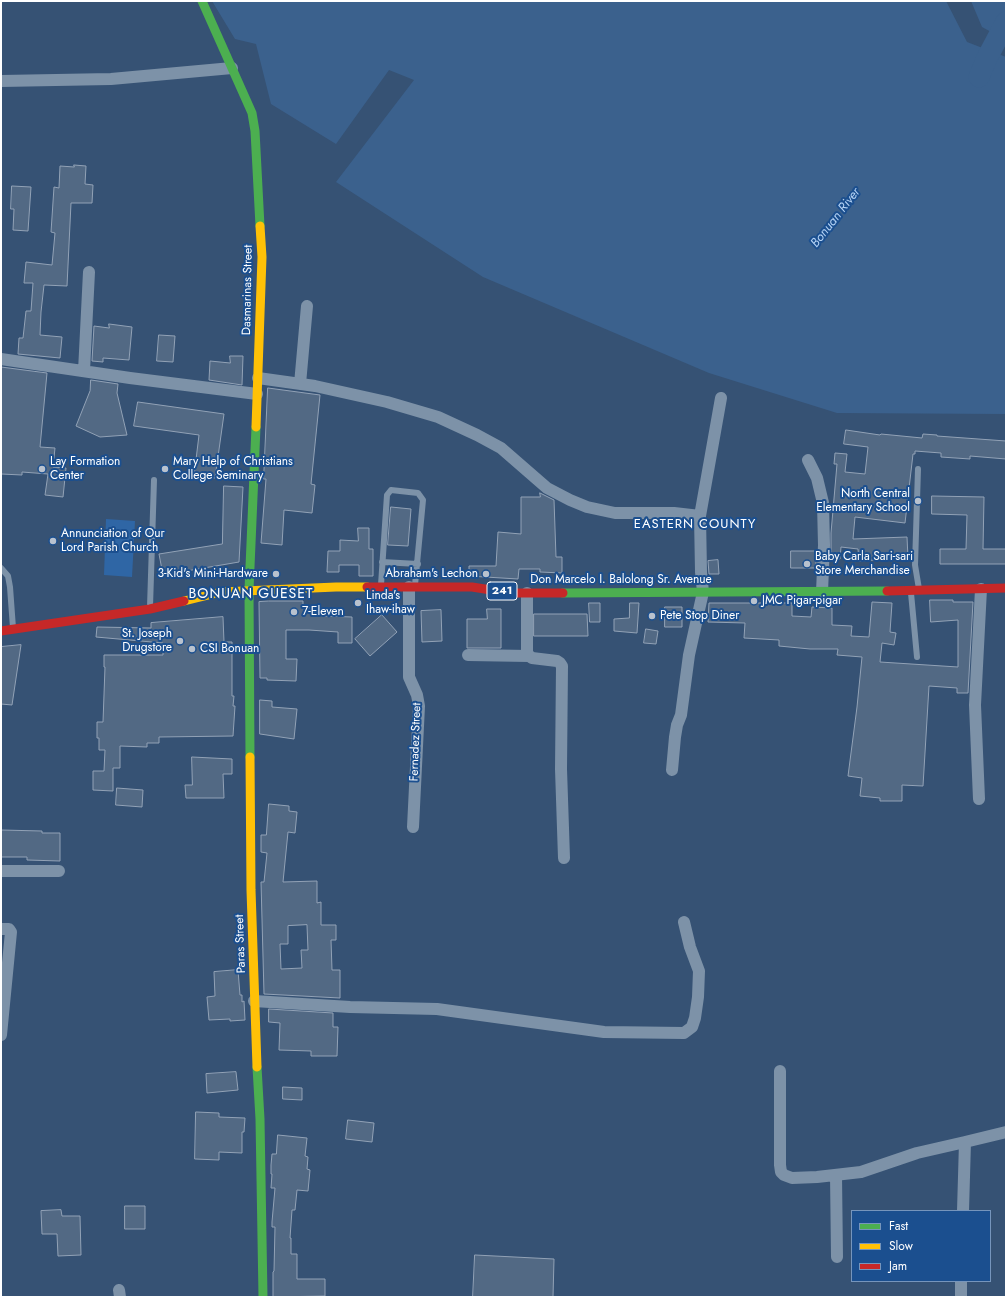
<!DOCTYPE html>
<html>
<head>
<meta charset="utf-8">
<style>
	body { margin:0 }
	#map { position:relative; width:1007px; height:1298px; overflow:hidden; background:#365274; font-family:Jost,sans-serif }
	canvas { display:block }
	.frame { position:absolute; inset:0; border:2px solid #fff; pointer-events:none }
	.legend { position:absolute; left:851px; top:1210px; width:140px; height:72px; box-sizing:border-box; background:#1b4f8f; border:1px solid #7695bc; margin:0; padding:5px 7px; list-style:none; font-size:12px; color:#fff }
	.legend li { display:flex; align-items:center; gap:8px; height:20px }
	.legend b { width:20px; border:1px solid #7695bc }
</style>
</head>
<body>
<div id="map">
<canvas width="1007" height="1298"></canvas>
<div class="frame"></div>
<ul class="legend">
<li><b style="height:5px;background:#4caf50"></b>Fast</li>
<li><b style="height:5px;background:#ffc107"></b>Slow</li>
<li><b style="height:5px;background:#c62828"></b>Jam</li>
</ul>
</div>
<script>
const context = document.querySelector('canvas').getContext('2d');
context.lineJoin = 'round';
function paint(path, color) {
  context.fillStyle = color;
  context.fill(path, 'evenodd');
}
function stroke(path, color, width, dash) {
  context.strokeStyle = color;
  context.lineWidth = width;
  context.lineCap = dash ? 'butt' : 'round';
  context.setLineDash(dash || []);
  context.stroke(path);
}
function label(font, color, halo, rows, align = 'center') {
  context.font = font + ' Jost,sans-serif';
  context.lineWidth = 4;
  context.setLineDash([]);
  context.textBaseline = 'middle';
  context.strokeStyle = halo;
  context.fillStyle = color;
  for (const [text, x, y, turn = 0] of rows) {
    context.save();
    context.translate(x, y);
    context.rotate((+turn || 0) * Math.PI / 180);
    context.textAlign = isNaN(turn) ? turn : align;
    if (halo) context.strokeText(text, 0, 0);
    context.fillText(text, 0, 0);
    context.restore();
  }
}
paint(new Path2D(`
	M106,519L135,521L132,577L104,575Z`), '#2f66a5');
paint(new Path2D(`
	M212,1H946L967,42L1006,57V414L837,413L709,373L483,277L336,182L414,80L389,70L336,144L271,104L256,44L235,39Z
	M971,1H1006V40L982,27Z`), '#3b618d');
stroke(new Path2D(`
	M979,77L987,58L1006,22`), '#3b618d', 21);
const building = new Path2D(`
	M74,165L86,166L85,184L93,185L92,203H71L67,286L44,285L41,312L40,335L62,337L60,358L18,354L19,338H23L26,311H31L33,283H24L26,262L52,265L55,233L51,232L54,187L59,188L60,166L74,167Z
	M12,186L31,187L28,231L13,230L14,209H11Z
	M109,324L132,327L129,360L103,358V362L92,361L94,326L109,328Z
	M159,335L175,336L173,362L157,361Z
	M230,356H243L242,385L209,380L210,361L230,363Z
	M1,367L47,373L40,447L55,448L53,467L66,468L63,497L45,495L48,474L22,472V475L1,474Z
	M91,380L118,384L117,393L127,435L100,437L76,426L90,391Z
	M268,388L320,395L311,484L315,485L312,513L284,510L282,545L261,543L266,479H264Z
	M138,402L224,414L215,478L194,476L199,435L134,426Z
	M846,430L880,435L881,434L922,438L923,434L937,435V436L1006,441V459L970,456V459L941,457V453L915,451V454H913L905,523L855,517L853,539L907,537L908,558L859,561L858,549L841,547L840,559L831,558V533L837,464H834L835,453L847,454L845,472L865,474L868,447L844,444Z
	M224,486L243,487L239,562L163,575L159,554L222,544Z
	M540,493L554,500L556,557H562V573L540,572V569H519L518,579L469,576V566H496L498,532L521,534V497H540Z
	M932,496L984,497L983,549H1006V564H940V549H966L967,515L932,514Z
	M391,507L411,509L408,546L388,545Z
	M358,528H369V549H373V576H359V565H339V572H327L328,551H340V540L358,541Z
	M791,551H816V568H791Z
	M718,560L719,574H709L708,561Z
	M930,600H953V602H973L968,693H957V688L929,686L923,786L902,785V801H880V798L860,796L862,778L848,776L857,707L862,657L837,655L838,649H810L779,646V640L744,638L745,623L708,622L709,603H792V616L811,617L812,607L832,608V625L852,626L851,636L869,637L872,602L892,603L890,632L896,633L894,645L882,643L880,662L958,667V620L931,622Z
	M269,601H303V607L326,609L325,616L352,617V643H338V632L309,630H286V659H297L296,681L267,680V678H260L259,602Z
	M589,603H600V622H590Z
	M630,603H639L637,633L614,631V619L629,618Z
	M665,607H682V627H665Z
	M487,609H501V648H467V619H487Z
	M441,610L442,641L422,642L421,611Z
	M534,614H587L588,636H534Z
	M382,615L397,632L370,656L355,639Z
	M223,617L224,642H232V696H234L233,706H235L233,736L159,737V743H147V747L120,746V768H113V791L93,790V771H104L105,750H99V738H97V722H103L105,667H104V655H163V643L96,637L97,627L151,628V623Z
	M646,629L658,631L656,644L644,643Z
	M21,645L12,705L1,704V647Z
	M260,700L272,701V707L297,709L294,739L260,734Z
	M192,757L232,759V774H223L224,798H186L185,785H192Z
	M117,788L143,790L142,807L116,805Z
	M269,804L289,806V811L297,812L295,833L288,832L283,882L317,881V903L321,902V925H336V940H331L332,970H340V998L264,994L261,882H264L267,853L261,852V835H266ZM307,925L308,950H301L302,968L281,969L280,944H288V926Z
	M1,830L42,831V833H60V861L27,860V857H1Z
	M238,970L240,995H242V1002L244,1001L245,1020L230,1021V1019L209,1020L207,997L215,996L214,972Z
	M269,1009L333,1013V1027H338L337,1056H311V1051L279,1050L280,1023L269,1022Z
	M236,1072L238,1090L207,1093L206,1074Z
	M283,1087L302,1088V1100L283,1099Z
	M196,1112L219,1113V1117L245,1118L244,1132H242V1153L219,1152V1160L195,1159Z
	M348,1120L374,1123L372,1142L346,1139Z
	M278,1135L307,1138L305,1156L308,1157L307,1169L310,1170L308,1191L297,1190L295,1210H292L290,1238H291V1254H297V1279H325V1296L273,1297V1272L274,1271L275,1227H272V1222L275,1188H271L272,1174H271V1165L272,1154H276Z
	M125,1206H145V1229H125Z
	M61,1210L62,1216H80L81,1255L58,1256L57,1234H42L41,1211Z
	M475,1255L554,1259L553,1297H473Z`);
paint(building, '#526984');
stroke(building, '#92a2b6', 1);
stroke(new Path2D(`
	M918,469L915,565L919,589
	M382,562L418,564
	M1,568L8,576L10,587L13,628
	M381,585L387,495L391,490L418,493L423,500L415,585
	M911,593L917,657
	M150,607L154,480`), '#7d92a8', 6);
stroke(new Path2D(`
	M1,81L111,79L232,68
	M1,359L130,378L257,394
	M84,371L89,272
	M258,378L315,386L387,402L438,417L477,435L501,448L547,488L570,500L587,507L615,513H674L700,516L701,572L703,592L689,655L681,715L677,725L675,737L672,770
	M300,384L307,306
	M808,460L817,478L823,503L824,545L822,592
	M700,516L721,398
	M409,587V677L417,695L419,706L413,827
	M527,593V654L532,658L557,661L560,663L562,666L561,769L564,858
	M468,655L529,656
	M979,799L975,705L981,589
	M1,871H59
	M1,929H9L11,932L1,1035
	M254,1001L350,1007L437,1009L604,1032L684,1033L692,1027L695,1018L698,997L699,971L690,947L684,922
	M780,1071V1165L781,1172L784,1175L792,1178L817,1177L861,1172L917,1153L965,1142
	M836,1175L837,1257
	M963,1211L965,1142L1006,1132
	M119,1290L120,1297
	M961,1297V1281`), '#7d92a8', 12);
stroke(new Path2D(`
	M202,1L252,113L255,131L260,226
	M563,593L887,591
	M250,757L249,590L256,427
	M257,1067L260,1119L263,1297`), '#4caf50', 9);
stroke(new Path2D(`
	M256,427L262,257L260,226
	M184,601L221,592L336,587H367
	M250,757L251,890L257,1067`), '#ffc107', 9);
stroke(new Path2D(`
	M367,587H472L510,593H563
	M887,591L1006,588
	M1,631L150,609L184,601`), '#c62828', 9);
for (const [x, y, r, color] of [
	[42,469,4,"#b9c2ce"],
	[165,469,4,"#b9c2ce"],
	[918,501,4,"#b9c2ce"],
	[53,541,4,"#b9c2ce"],
	[807,564,4,"#b9c2ce"],
	[276,574,4,"#b9c2ce"],
	[486,574,4,"#b9c2ce"],
	[754,601,4,"#b9c2ce"],
	[358,603,4,"#b9c2ce"],
	[294,612,4,"#b9c2ce"],
	[652,616,4,"#b9c2ce"],
	[180,641,4,"#b9c2ce"],
	[192,649,4,"#b9c2ce"]
]) {
  const dot = new Path2D();
  dot.arc(x, y, r, 0, 2 * Math.PI);
  context.fillStyle = color;
  context.fill(dot);
  stroke(dot, '#1b4f8f', 1.5);
}
for (const [x, y, w] of [
	[502,591,30]
]) {
  const box = new Path2D();
  box.roundRect(x - w / 2, y - 9, w, 18, 3);
  context.fillStyle = '#1b4f8f';
  context.fill(box);
  stroke(box, '#fff', 1);
}
label('bold 11px', '#fff', null, [
	["241",502,591]
]);
label('12px', '#fff', '#1b4f8f', [
	["Dasmarinas Street",248,290,-89],
	["Don Marcelo I. Balolong Sr. Avenue",621,580],
	["Fernadez Street",416,742,-88],
	["Paras Street",241,944,-92]
]);
label('12px', '#fff', '#1b4f8f', [
	["Lay Formation",50,462],
	["Center",50,476],
	["Mary Help of Christians",173,462],
	["College Seminary",173,476],
	["North Central",910,494,"right"],
	["Elementary School",910,508,"right"],
	["Annunciation of Our",61,534],
	["Lord Parish Church",61,548],
	["Baby Carla Sari-sari",815,557],
	["Store Merchandise",815,571],
	["3-Kid's Mini-Hardware",268,574,"right"],
	["Abraham's Lechon",478,574,"right"],
	["Linda's",366,596],
	["Ihaw-ihaw",366,610],
	["JMC Pigar-pigar",762,601],
	["7-Eleven",302,612],
	["Pete Stop Diner",660,616],
	["St. Joseph",172,634,"right"],
	["Drugstore",172,648,"right"],
	["CSI Bonuan",200,649]
], 'left');
label('italic 13px', '#b5d3f5', '#1b4f8f', [
	["Bonuan River",836,218,-52]
]);
context.letterSpacing = '1px';
label('13px', '#fff', '#1b4f8f', [
	["EASTERN COUNTY",695,525]
]);
context.letterSpacing = '0px';
context.letterSpacing = '1px';
label('14px', '#fff', '#1b4f8f', [
	["BONUAN GUESET",251,595]
]);
context.letterSpacing = '0px';
</script>
</body>
</html>
